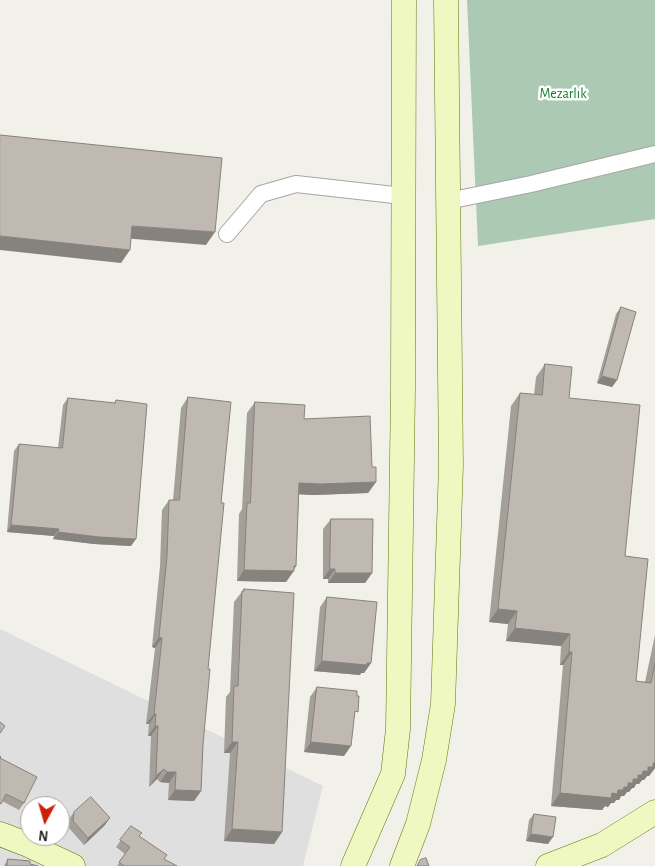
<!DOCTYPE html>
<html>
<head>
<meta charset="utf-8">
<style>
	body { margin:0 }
	#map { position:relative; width:655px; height:866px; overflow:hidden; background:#f1f0e9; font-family:"Alegreya Sans",sans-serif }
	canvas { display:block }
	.north { position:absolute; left:20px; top:796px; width:50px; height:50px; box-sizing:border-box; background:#fff; border:1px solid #a7a7a7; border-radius:50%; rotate:186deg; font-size:14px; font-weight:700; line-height:20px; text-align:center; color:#222 }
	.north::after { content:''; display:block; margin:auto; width:18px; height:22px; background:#cb2108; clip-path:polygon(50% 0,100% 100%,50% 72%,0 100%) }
</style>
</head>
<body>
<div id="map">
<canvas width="655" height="866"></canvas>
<div class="north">N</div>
</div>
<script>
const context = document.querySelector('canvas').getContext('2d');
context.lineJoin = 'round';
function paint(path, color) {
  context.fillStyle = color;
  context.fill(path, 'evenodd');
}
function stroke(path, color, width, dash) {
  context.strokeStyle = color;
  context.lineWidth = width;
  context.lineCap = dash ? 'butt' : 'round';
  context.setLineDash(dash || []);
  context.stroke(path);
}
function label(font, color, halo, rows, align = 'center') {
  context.font = font + ' "Alegreya Sans",sans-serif';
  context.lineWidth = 5;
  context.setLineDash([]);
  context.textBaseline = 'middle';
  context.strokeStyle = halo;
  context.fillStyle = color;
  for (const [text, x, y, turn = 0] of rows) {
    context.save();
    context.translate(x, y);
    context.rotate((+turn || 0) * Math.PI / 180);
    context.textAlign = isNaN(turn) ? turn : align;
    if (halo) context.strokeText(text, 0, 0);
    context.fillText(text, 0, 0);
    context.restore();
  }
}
paint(new Path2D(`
	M0,629L323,786L303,866H0ZM30,806H60V836H30Z`), '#dfdfdf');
paint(new Path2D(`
	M467,0H655V219L478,246Z`), '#abc9b3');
const street = new Path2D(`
	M448,201L531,184L655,154
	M227,234L261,194L296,184L403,196`);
const secondary = new Path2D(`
	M0,834L26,844L73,866
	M353,866L393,774L398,729L403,390L404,0
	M402,866L418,824L434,760L443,704L451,465L446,0
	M548,866L602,845L655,812`);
stroke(street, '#a6a6a6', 18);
stroke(secondary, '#5e7809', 25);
stroke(street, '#fff', 16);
stroke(secondary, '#eef8c0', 24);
paint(new Path2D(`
	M621,307L617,380L612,387L597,383L616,314Z
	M545,364L569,398L625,556L636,681L645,682L655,635V768L649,776H647L644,780H642L639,784H636L634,788H632L629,792H627L624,796H621L619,800H616L614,803H611L608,807L605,806L602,810L551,806L563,665H560L561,646L506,641L508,624L489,622L511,406L520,393L534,395L536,377Z
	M188,397L221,503L208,669L203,744L201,791L194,801L168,800L169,783L160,782L157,779L149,787L151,736H148L149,724H146L155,648L152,647L160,566L162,510L169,500H173L181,408Z
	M68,398L114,403L116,400L131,546L94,544L53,539L54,536L7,532L14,451L19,444L58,448L63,405Z
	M255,402L304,419L372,467L376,482L368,493L313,495L299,494L296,566L286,582L237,581L239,514L242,509L247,413Z
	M331,519L372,573L365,583H328V579H323V529Z
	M244,589L282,832L274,844L224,841L230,753H224L226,697L230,692L234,602Z
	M327,597L371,663L364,673H361L360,675L314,671L320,607Z
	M317,687L357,696L354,716L344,756L304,752L310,697Z
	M0,756V758L24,803L19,810L2,801L0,805Z
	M74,812L105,825L84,845L68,827L69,819Z
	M534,814L548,844L526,841L529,820Z
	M131,826L139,836L164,859L177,866H117L125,854L116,847Z
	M8,859L30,864L38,866H4Z`), '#a49f99');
paint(new Path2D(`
	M132,226L215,232L206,245L123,238Z
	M0,236L130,250L121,263L0,250Z
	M602,376L617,380L612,387L597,383Z
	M376,482L368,493L313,495L291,494L299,483Z
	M11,525L59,529L54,536L7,532Z
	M58,532L136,539L131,546L94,544L53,539Z
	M294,566H296L293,571H294L286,582L237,581L244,570Z
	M330,569H335L328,579H323Z
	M335,573H372L365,583H328Z
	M498,609L517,611L508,624L489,622Z
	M515,628L570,634L561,646L506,641Z
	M159,637L162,638L155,648L152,647Z
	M569,652H572L563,665H560Z
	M322,661L367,663H371L364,673H361L360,675L314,671Z
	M154,714H156L149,724H146Z
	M155,726H158L151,736H148Z
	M232,742H238L230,753H224Z
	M311,742L351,746L344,756L304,752Z
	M653,763H655V768L649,776H647L644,780H642L639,784H636L634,788H632L629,792H627L624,796H621L619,800H616L614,803H611L608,807L605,806L602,810L551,806L560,793H612L624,787Z
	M164,769L157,779L149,787L156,776Z
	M167,772H176L169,783L160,782Z
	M175,790L201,791L194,801L168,800Z
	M110,818L105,825L84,845L88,838Z
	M232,829L282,832L274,844L224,841Z
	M531,834L553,837L548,844L526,841Z`), '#86827d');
const building = new Path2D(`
	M0,135L222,158L215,232L132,226L130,250L0,236Z
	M621,307L636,312L617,380L602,376Z
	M545,364L572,367L569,398L640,405L625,556L648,559L636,681L651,683L655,663V763H653V767H648V771H643L642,775H638V779H633V783H628V787H624L623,790H618L617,794L612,793L611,798L560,793L572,652H569L570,634L515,628L517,611L498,609L520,393L542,395Z
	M188,397L231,402L221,503H224L208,669H210L203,744L201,791L175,790L176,772H167L164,769L156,776L158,726H155L156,714H154L162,638L159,637L167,556L169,500H179Z
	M68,398L115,403L116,400L147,404L136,539L99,537L58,532L59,529L11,525L19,444L62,448Z
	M255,402L305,405L304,419L370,416L372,467H376V482L321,484L299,483L296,566H294V571L244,570L247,503H250Z
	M331,519H373L372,573H335V569H330Z
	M244,589L294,593L282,832L232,829L238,742H232L234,686H238L242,591H244Z
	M327,597L377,602L371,663H367V665L322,661Z
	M317,687L357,691V696H359L358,712L355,711L351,746L311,742Z
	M0,722L5,726L0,733Z
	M0,756L1,757L0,758L37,777L24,803L6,794L1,804L0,803Z
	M91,797L110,818L88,838L73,821L74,812Z
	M534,814L556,817L553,837L531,834Z
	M131,826L142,833L139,836L167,855L164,859L177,866H124L119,862L130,847L120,840Z
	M426,858L429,866H417L420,860Z
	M8,859L30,861V864L38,866H7Z`);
paint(building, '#bfb9b2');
stroke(building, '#86827d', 1);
label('14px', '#107f28', '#fff', [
	["Mezarlık",563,94]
]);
</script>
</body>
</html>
